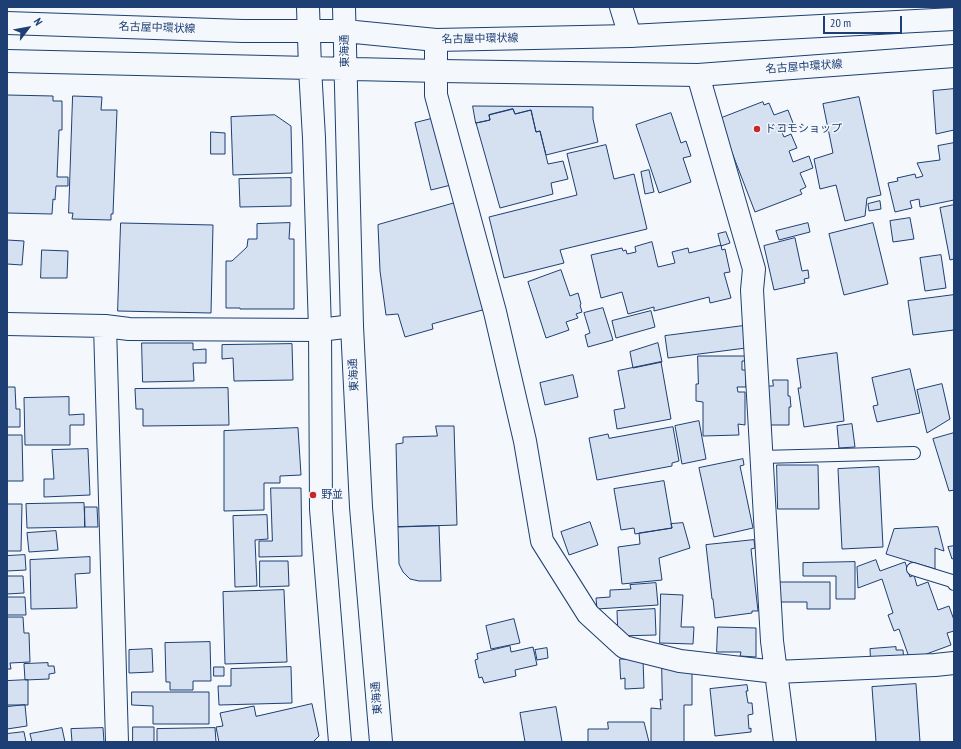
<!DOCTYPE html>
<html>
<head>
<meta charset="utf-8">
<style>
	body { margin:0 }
	#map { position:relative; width:961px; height:749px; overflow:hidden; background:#f4f7fb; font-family:"PT Sans Narrow",sans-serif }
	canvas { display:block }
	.frame { position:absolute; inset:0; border:8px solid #1d3f73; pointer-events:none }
	.north { position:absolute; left:8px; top:8px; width:40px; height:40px; -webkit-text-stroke:3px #f4f7fb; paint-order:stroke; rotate:58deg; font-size:11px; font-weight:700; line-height:16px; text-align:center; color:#1d3f73 }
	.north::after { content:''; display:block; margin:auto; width:14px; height:18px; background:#1d3f73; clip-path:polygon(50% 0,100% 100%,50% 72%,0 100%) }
	.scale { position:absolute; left:823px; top:16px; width:79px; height:18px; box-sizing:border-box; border:2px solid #1d3f73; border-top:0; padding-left:5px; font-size:12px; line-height:14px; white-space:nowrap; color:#1d3f73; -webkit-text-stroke:3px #f4f7fb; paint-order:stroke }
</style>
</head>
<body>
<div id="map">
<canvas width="961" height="749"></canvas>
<div class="frame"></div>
<div class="north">N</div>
<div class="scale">20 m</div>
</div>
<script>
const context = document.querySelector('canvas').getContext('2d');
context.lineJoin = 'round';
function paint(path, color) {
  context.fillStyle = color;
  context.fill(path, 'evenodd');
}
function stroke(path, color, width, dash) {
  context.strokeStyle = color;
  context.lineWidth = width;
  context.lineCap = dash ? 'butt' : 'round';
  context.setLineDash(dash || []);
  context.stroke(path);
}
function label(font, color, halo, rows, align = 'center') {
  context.font = font + ' "PT Sans Narrow","Noto Sans JP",sans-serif';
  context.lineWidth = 3;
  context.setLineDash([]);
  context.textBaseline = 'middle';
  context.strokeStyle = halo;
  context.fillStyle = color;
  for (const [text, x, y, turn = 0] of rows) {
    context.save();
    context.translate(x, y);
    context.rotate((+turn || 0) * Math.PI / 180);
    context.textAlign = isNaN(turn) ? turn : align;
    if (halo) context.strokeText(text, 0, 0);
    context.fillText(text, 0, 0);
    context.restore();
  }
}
const building = new Path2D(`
	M954,89V130L936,134L933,91Z
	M7,95L53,96V101H62V130H59L57,177H68V186H56L55,200L53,199L52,214L7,213Z
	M73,96L102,97L101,110H117L113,214H111V220L72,219L73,213H69Z
	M859,97L881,195L867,198L865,216L845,221L836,185L820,189L814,159L833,153L823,104Z
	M763,102L764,105L769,103L774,115L788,110L793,123L780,128L784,137L791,134L797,148L789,151L793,162L809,156L813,168L800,173L806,187L800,190L802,194L755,212L719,119Z
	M473,106L593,107V119L598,142L546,155L540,131L536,132L531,110L515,114L513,109L489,115L490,120L476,123Z
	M513,109L515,114L531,110L536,132L540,131L548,164L563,161L568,179L551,183L553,194L500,208L476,123L490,120L489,115Z
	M671,113L681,143L686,141L691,156L683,158L691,182L659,193L636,125Z
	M275,115L291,126L292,173L233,175L231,117Z
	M435,118L451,185L431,190L415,123Z
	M211,132L225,133V154H211Z
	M954,143V200L920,207L919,199L910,201L912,208L895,212L888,183L898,181L897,178L915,174L916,178L923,176L917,163L940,160L938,146Z
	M606,145L614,179L634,174L647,229L560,250L564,263L504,278L489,217L577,195L567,154Z
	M649,170L654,192L645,194L641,172Z
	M291,178V206L240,207L239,179Z
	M880,201L881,209L869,211L868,204Z
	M455,203L486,309L432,324L433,329L405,337L398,314L386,315L380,271L378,225Z
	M954,205V259L950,260L940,208Z
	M910,218L914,239L893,242L890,221Z
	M121,223L213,225L211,313L118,311Z
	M290,223L289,239H294V309H240V308H226V261H232L247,247L248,239H257V224Z
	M808,223L810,232L779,240L776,231Z
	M873,223L888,284L844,295L829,234Z
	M726,232L730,243L721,246L718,234Z
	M795,238L802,271L808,270L809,278L804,279L805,283L774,290L764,246Z
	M7,240L24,241L22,265L7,264Z
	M652,242L658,267L675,263L672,252L688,248L689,253L721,245L722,250L725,249L730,272L724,273L731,298L710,303L709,297L654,311V307L628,314L622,292L601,298L591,255L622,248L623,251L626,250L627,254L636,252L635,247Z
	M42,250L68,251L67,278H41Z
	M941,255L946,288L925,291L920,258Z
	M561,270L570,296L578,293L581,304L580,305L582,312L576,314L578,318L566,322L569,330L546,338L528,282Z
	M954,295V330L913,335L908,301Z
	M603,308L613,340L588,347L585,335L590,333L584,313Z
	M651,311L655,327L616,338L612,321Z
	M743,326L746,348L668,358L665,336Z
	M142,343H193V350L206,349V363H193L194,381L143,382Z
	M658,343L662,362L633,368L630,352Z
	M292,344L293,380L234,381L233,358L222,359V345Z
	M837,353L844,421L804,427L798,388H801L797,359Z
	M698,356H746L747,361H742V370H746V387H737L738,392H745V425L738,424L739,435L703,436V402L696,401V384H698Z
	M661,362L671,419L617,429L614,410L625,408L618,371Z
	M910,369L920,413L877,422L873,406L878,405L872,378Z
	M573,375L578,397L545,405L540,383Z
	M773,380H788V396H790L791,407H789V425H769L768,386H773Z
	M942,384L950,419L927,433L917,390Z
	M7,387H15L16,409H20V427H7Z
	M228,388L229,425L143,426V409H136L135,389Z
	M69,397V415L84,414V425H70V445H25L24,398Z
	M699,421L706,459L682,464L675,426Z
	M852,424L855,447L839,448L837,426Z
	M436,426H454L457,525L398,527L396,444L403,443V437L437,436Z
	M673,427L679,461L672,463V466L597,480L589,438L608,434L609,438Z
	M298,428L301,475L280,476V483H264V510L224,511V431Z
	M954,433V490L949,491L933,439Z
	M7,435H22L23,481H7Z
	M88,449L90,495L44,497V479H54L52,450Z
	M743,459L744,465L740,466L753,528L714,537L699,468Z
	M777,465H818L819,509H778Z
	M879,467L883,547L842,549L838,469Z
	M664,481L672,528L635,534L634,528L621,530L614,489Z
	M271,488H301L302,556L259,557V541H272Z
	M84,503L85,527L27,528L26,504Z
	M7,504H22L21,551H7Z
	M85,507H97L98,527H85Z
	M267,515L268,539L255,540L257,586L235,587L233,516Z
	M590,522L598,545L569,555L561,532Z
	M683,523L690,548L659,558L662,580L622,584L618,547L640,544L639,533L672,528L671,524Z
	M439,526L441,581H419L410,579L403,572L399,564L398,527Z
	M938,527L944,551L935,548V569L886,554L894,529Z
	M56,531L58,550L29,552L27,533Z
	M754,540L755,548L751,549L758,611H752V613L715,618L713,599H712L706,545Z
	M954,546V558L952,559L948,547Z
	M25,555L26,570L7,571V556Z
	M90,557V573L75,574L77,608L31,609L30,560Z
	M876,560L880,571L905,562L910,577L914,575L917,586L928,582L938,610L949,606L954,620V631L947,633L951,645L910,660L899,629L894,631L888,615L893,613L882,579L858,588L857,567Z
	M260,561H288L289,586L260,587Z
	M855,562V599H836V576H803V563Z
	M7,576H23L24,593L7,594Z
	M778,582H830V609H807V602H778Z
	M656,583L658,605L597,609L596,598L610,597V590L631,589L630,585Z
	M284,590L287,662L225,664L223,592Z
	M661,594L683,595L681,627H694L693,644L660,643Z
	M7,597H25L26,615H7Z
	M655,609L656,635L618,636L617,611Z
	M7,617H23L24,633H29L30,662L10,663L11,669H7Z
	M514,619L520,643L491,649L486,626Z
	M718,627L756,628V657L740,656L741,652H717Z
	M210,642L211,681H193V690H170V682H166L165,643Z
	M510,646L511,652L533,647L537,665L515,670L516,676L484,683L482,677L479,678L475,660L478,659L477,654Z
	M896,647V650H903L904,662L871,667L870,649Z
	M547,648L548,658L537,660L535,650Z
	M152,649L153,672L129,673V650Z
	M620,659H643L644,688L625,689V678L621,679Z
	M48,663V666H54L55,673L49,674V679L25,680L24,664Z
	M662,664H692V705H684V742H651V708L661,709L660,699L662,700Z
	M214,667H224V676H214Z
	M291,667L292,703L219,705L218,686H231V669Z
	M28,680V705H7V681Z
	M916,684L920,742H876L872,687Z
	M747,685L748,691H746L748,703H752L753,714L748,715L749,729L751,728V732L715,736L710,689Z
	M132,692H209V724H153V706L132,705Z
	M312,704L319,736L313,742H219L216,727L223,726L220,713L254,706L256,716Z
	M25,705L27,726L7,729V707Z
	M556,707L562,742H525L520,713Z
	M608,722H644L649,742H588V729H608Z
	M133,727H154V742H133Z
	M62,728L65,742H32L30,734Z
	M103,728L104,742H72L71,729Z
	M215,728L216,742H157V729Z
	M24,732L26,742H7V734Z`);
paint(building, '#d5e0f0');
stroke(building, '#1d3f73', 1);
const lane = new Path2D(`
	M761,457L914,453
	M913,569L952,581L954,584`);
const street = new Path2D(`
	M621,7L630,36
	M436,40V95L495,312L525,441L542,541L588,614L624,647L680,661L776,672L935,665L954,663
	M698,75L754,269L752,290L772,641L785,742
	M7,324L105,326L129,329L320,330L352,326
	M105,326L117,742`);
const primary = new Path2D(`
	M308,7L310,68L314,138L320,330L321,509L340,742
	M344,7L352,326L361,507L381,742
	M7,23L243,31H345L436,40L630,36L954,19
	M7,61L440,71L698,75L954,56`);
stroke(lane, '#1d3f73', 14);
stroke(street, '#1d3f73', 24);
stroke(primary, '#1d3f73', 24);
stroke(lane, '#f4f7fb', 12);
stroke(street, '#f4f7fb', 22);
stroke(primary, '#f4f7fb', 22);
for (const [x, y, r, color] of [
	[757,129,4,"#c62828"],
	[313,495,4,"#c62828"]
]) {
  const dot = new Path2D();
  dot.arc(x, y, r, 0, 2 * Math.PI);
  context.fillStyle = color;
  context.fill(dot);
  stroke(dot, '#f4f7fb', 1.5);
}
label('11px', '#1d3f73', '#f4f7fb', [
	["名古屋中環状線",157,28,2],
	["名古屋中環状線",480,39,-1],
	["東海通",345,51,-91],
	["名古屋中環状線",804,67,-4],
	["東海通",354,375,-93],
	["東海通",377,698,-95]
]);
label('11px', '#1d3f73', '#f4f7fb', [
	["ドコモショップ",765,129],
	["野並",321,495]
], 'left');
</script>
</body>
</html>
